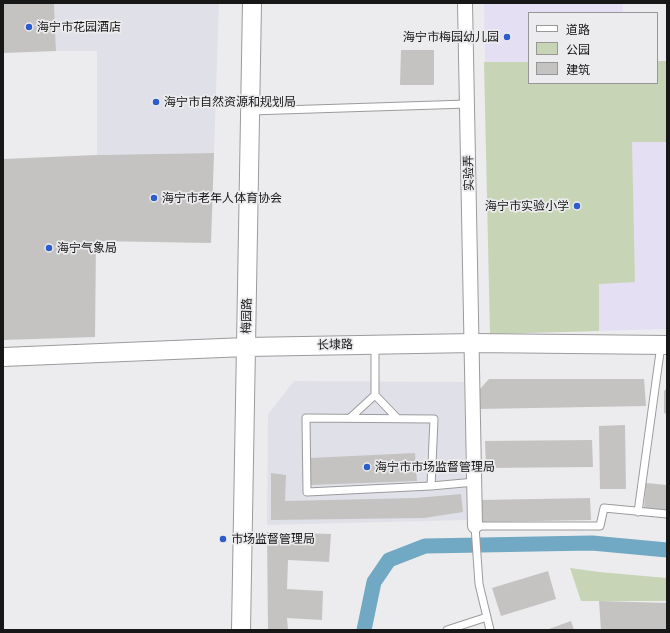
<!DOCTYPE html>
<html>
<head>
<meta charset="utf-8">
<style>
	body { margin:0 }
	#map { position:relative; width:670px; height:633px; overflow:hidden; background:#ececee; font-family:"Crimson Pro","Noto Sans SC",serif }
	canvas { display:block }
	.frame { position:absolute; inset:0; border:4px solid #171718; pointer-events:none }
	.legend { position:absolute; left:528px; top:12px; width:130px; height:72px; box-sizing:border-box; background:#ececee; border:1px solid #979798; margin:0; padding:5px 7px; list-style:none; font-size:12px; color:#171718 }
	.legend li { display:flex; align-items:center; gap:8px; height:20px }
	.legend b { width:20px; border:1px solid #979798 }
</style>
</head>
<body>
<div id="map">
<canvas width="670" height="633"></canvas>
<div class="frame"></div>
<ul class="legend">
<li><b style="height:5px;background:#fff"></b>道路</li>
<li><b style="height:11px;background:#c7d5b6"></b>公园</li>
<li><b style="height:11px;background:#c4c3c1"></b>建筑</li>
</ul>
</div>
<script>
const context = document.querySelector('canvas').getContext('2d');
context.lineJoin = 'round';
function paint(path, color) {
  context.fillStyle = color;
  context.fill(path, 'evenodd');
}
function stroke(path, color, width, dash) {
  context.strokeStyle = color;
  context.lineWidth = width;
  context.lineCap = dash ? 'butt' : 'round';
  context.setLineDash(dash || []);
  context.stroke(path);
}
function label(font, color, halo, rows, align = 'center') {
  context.font = font + ' "Crimson Pro","Noto Sans SC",serif';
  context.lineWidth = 3.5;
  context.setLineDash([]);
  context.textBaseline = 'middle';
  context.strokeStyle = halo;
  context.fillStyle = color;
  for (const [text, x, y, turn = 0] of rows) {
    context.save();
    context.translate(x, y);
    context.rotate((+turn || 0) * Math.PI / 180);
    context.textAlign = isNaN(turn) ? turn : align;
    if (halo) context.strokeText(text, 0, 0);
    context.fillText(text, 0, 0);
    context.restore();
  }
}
paint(new Path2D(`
	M54,3H219L214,153L97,155V51H56Z
	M294,381L464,382L467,520L267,525L268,414Z`), '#e0e0e9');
paint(new Path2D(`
	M484,3H623V13H529V83H657V61H667V329L490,334Z`), '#e5dff4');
paint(new Path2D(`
	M657,61H667V142H632L635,282L599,284V331L490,334L484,62H529V83H657Z
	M570,568L599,572L667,578V601H581Z`), '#c7d5b6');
stroke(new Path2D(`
	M364,630L374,582L389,560L425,546L592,543L667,550`), '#71a8c3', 15);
paint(new Path2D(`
	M3,3H54L56,51L3,53Z
	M401,50H434V85H400Z
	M214,153L211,243L96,241L95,337L3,340V159L97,155Z
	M489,379H644L646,406L478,409L479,390Z
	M667,388V414L664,413V391Z
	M625,425L626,489H600L599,426Z
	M592,440L593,467L486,468L485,441Z
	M415,453L417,481L311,485L310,458Z
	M271,473L286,475L285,501L416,498L461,494L463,512L424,518L271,520Z
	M646,483L667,485V510L644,508Z
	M590,498L591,520L481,522V500Z
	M267,532L331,534L329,562L288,560L287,589L323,591L322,620L287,618L288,630H268Z
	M548,571L556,599L501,616L492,588Z
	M599,601L667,603V629L601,630Z
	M571,621L574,630H546Z`), '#c4c3c1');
const service = new Path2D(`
	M251,111L467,104
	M375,345V395L397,418
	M306,418L434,419L431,486L307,492Z
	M350,418L375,395
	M431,486L475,482
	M638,512L661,345
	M447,630L487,617
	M490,630L479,584L475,526H600L604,508L667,514`);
const minor = new Path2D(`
	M465,3L475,526`);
const tertiary = new Path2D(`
	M3,357L246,347L473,343L667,345
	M241,630L252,3`);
stroke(service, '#9b9b9d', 9);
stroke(minor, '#9b9b9d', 16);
stroke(tertiary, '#9b9b9d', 20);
stroke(service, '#fff', 7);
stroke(minor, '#fff', 14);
stroke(tertiary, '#fff', 18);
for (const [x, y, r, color] of [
	[29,27,4,"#2d5ccb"],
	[507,37,4,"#2d5ccb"],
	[156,102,4,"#2d5ccb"],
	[154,198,4,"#2d5ccb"],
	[577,206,4,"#2d5ccb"],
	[49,248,4,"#2d5ccb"],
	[367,467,4,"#2d5ccb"],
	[223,539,4,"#2d5ccb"]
]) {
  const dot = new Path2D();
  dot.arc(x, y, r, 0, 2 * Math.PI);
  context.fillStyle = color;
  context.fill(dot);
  stroke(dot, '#ececee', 1.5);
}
label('12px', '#171718', '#ececee', [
	["海宁市花园酒店",37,27],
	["海宁市梅园幼儿园",499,37,"right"],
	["海宁市自然资源和规划局",164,102],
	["海宁市老年人体育协会",162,198],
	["海宁市实验小学",569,206,"right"],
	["海宁气象局",57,248],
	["海宁市市场监督管理局",375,467],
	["市场监督管理局",231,539]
], 'left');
label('12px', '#171718', '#ececee', [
	["实验弄",469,173,-91],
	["梅园路",247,316,-89],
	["长埭路",335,345,-1]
]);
</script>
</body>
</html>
